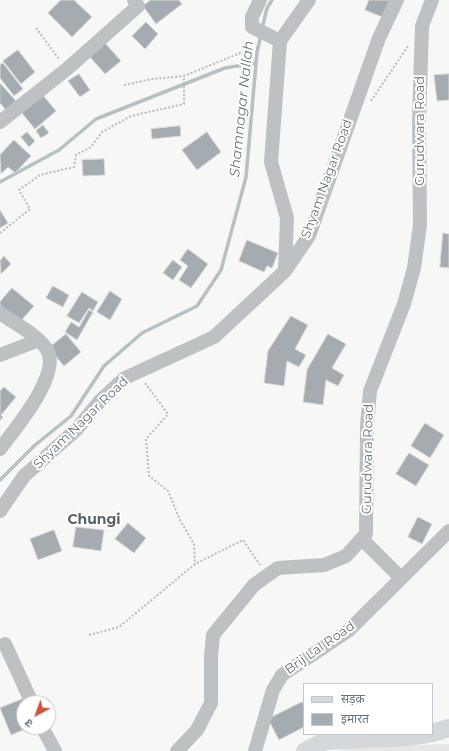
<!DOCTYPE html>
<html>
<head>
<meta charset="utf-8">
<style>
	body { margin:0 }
	#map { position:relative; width:449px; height:751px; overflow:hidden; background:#f7f7f5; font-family:Montserrat,"Noto Sans Devanagari",sans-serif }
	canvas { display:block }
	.legend { position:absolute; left:303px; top:683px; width:130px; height:52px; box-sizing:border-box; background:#fff; border:1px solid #c2c7cb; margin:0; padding:5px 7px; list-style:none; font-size:12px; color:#66747c }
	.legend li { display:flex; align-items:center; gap:8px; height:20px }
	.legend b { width:20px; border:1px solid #c2c7cb }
	.north { position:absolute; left:16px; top:695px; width:40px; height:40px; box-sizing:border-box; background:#fff; border:1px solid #c2c7cb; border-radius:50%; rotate:221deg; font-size:11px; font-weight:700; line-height:16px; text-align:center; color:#66747c }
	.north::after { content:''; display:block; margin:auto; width:14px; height:18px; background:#cc5540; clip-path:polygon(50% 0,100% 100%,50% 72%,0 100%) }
</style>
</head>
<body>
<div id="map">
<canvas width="449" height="751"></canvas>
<ul class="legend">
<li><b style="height:5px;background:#d4d8da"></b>सड़क</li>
<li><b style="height:11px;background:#a5acb1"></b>इमारत</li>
</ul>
<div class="north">उ</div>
</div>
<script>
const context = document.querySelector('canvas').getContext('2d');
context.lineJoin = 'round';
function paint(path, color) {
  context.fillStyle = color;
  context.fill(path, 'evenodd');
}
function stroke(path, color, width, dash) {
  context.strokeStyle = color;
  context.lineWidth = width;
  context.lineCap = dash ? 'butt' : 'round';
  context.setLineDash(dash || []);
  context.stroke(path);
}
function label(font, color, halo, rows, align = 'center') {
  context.font = font + ' Montserrat,sans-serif';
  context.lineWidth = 4;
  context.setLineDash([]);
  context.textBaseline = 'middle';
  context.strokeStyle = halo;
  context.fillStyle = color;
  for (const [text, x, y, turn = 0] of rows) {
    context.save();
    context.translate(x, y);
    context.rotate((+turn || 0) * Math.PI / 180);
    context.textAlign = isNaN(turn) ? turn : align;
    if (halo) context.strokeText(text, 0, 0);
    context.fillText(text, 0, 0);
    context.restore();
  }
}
paint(new Path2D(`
	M449,744V751H336L356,747Z`), '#e5e6e5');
stroke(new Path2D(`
	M262,29L267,8L272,0
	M0,182L59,150L96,119L225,68L256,63
	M0,480L34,446L71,416L104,366L142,333L197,306L221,270L246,177L257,52L261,35`), '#b6c1c4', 3.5);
const building = new Path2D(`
	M61,0H74L92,17L72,37L48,13Z
	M151,0H179L182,4L156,24L143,6Z
	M369,0H390L382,17L365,10Z
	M146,22L158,34L145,49L132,36Z
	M105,43L121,61L105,74L89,56Z
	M18,50L35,72L21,84L3,61Z
	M3,63L23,89L14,96L0,78V65Z
	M79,74L90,90L80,97L68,81Z
	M449,74V100L437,101L434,75Z
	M0,83L16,101L6,110L0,103Z
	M42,94L56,111L35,129L21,112Z
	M43,125L49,133L41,138L36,131Z
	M180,126L181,136L152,139L151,129Z
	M27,132L35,141L29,147L21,137Z
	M207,132L221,152L197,170L182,150Z
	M14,140L31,156L15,173L8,167L1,174L0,155Z
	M104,159L105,175L83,176L82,160Z
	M0,210L8,223L0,228Z
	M443,233L449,234V268L440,267Z
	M247,240L278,253L272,268L267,266L264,272L239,261Z
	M188,249L208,264L191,288L179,280L188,266L180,260Z
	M4,256L11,264L1,274L0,261Z
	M173,260L182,267L173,280L163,273Z
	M53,286L69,295L63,307L46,298Z
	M12,288L34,306L20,322L0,305V302Z
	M110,291L122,299L110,320L97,312Z
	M82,292L98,302L93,311L89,308L79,323L67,316Z
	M89,310L93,312L77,340L65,332L71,322L79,327Z
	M291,316L308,325L295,349L306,355L299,367L287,361L284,386L264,383L268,351Z
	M66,334L81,352L64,366L49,348Z
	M328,334L346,344L332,368L344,375L338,386L326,380L323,405L303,402L307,370Z
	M4,387L16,397L1,415L3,417L0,421V391Z
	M425,423L444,435L430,458L411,446Z
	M409,453L429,465L416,486L396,474Z
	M418,517L432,524L422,544L408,537Z
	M128,523L146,538L134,553L115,539Z
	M76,527L104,530L101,551L73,547Z
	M54,530L62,551L38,560L30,539Z
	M25,698L28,703H24V727H30L11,735L0,708Z
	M302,702L304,705V727L279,740L268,719Z`);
paint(building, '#a5acb1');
stroke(building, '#d9d9d7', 1);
stroke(new Path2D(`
	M36,28L59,59
	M124,85L152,79L184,76L245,51L249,38
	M371,101L408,46
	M0,233L30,209L19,190L40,175L74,167L76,155L91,147L102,132L131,116L184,104V76
	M145,383L168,414L146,439L149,476L168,491L180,520L194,544L195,564
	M89,635L119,627L195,564L243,540L260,565`), '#b7bbbc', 2, [2, 2]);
stroke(new Path2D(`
	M260,0L252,17V27L280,41L271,162L287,218L285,270
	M280,41L309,0
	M0,122L67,69L138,6L134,0
	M0,313C15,324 35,333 46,348C64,372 14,430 0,449
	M0,355L39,340
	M0,511L24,476L76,430L100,401L125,378L214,337L285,271L309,236L379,38L397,0
	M362,539L401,578
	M5,644L32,703
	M42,727L55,751
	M177,751L197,730L211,703V656L213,635L254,585L278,568L324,565L346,556L366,534L367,426L370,391L404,304L414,268L420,225L419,121L422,26L432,0
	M255,751L273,690L282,675L348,631L449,531`), '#bdc1c4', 14);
stroke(new Path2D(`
	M432,733L449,728
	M305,751L325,741L408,737L427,734`), '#d4d8da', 18);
label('13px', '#66747c', '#fff', [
	["Gurudwara Road",420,131,-90],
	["Shyam Nagar Road",327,179,-70],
	["Shyam Nagar Road",81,423,-44],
	["Gurudwara Road",368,459,-89],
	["Brij Lal Road",320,648,-35]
]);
label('italic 14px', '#66797e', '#fff', [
	["Shamnagar Nallah",242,109,-84]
]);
label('bold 14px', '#576268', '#fff', [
	["Chungi",94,520]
]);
</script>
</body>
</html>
